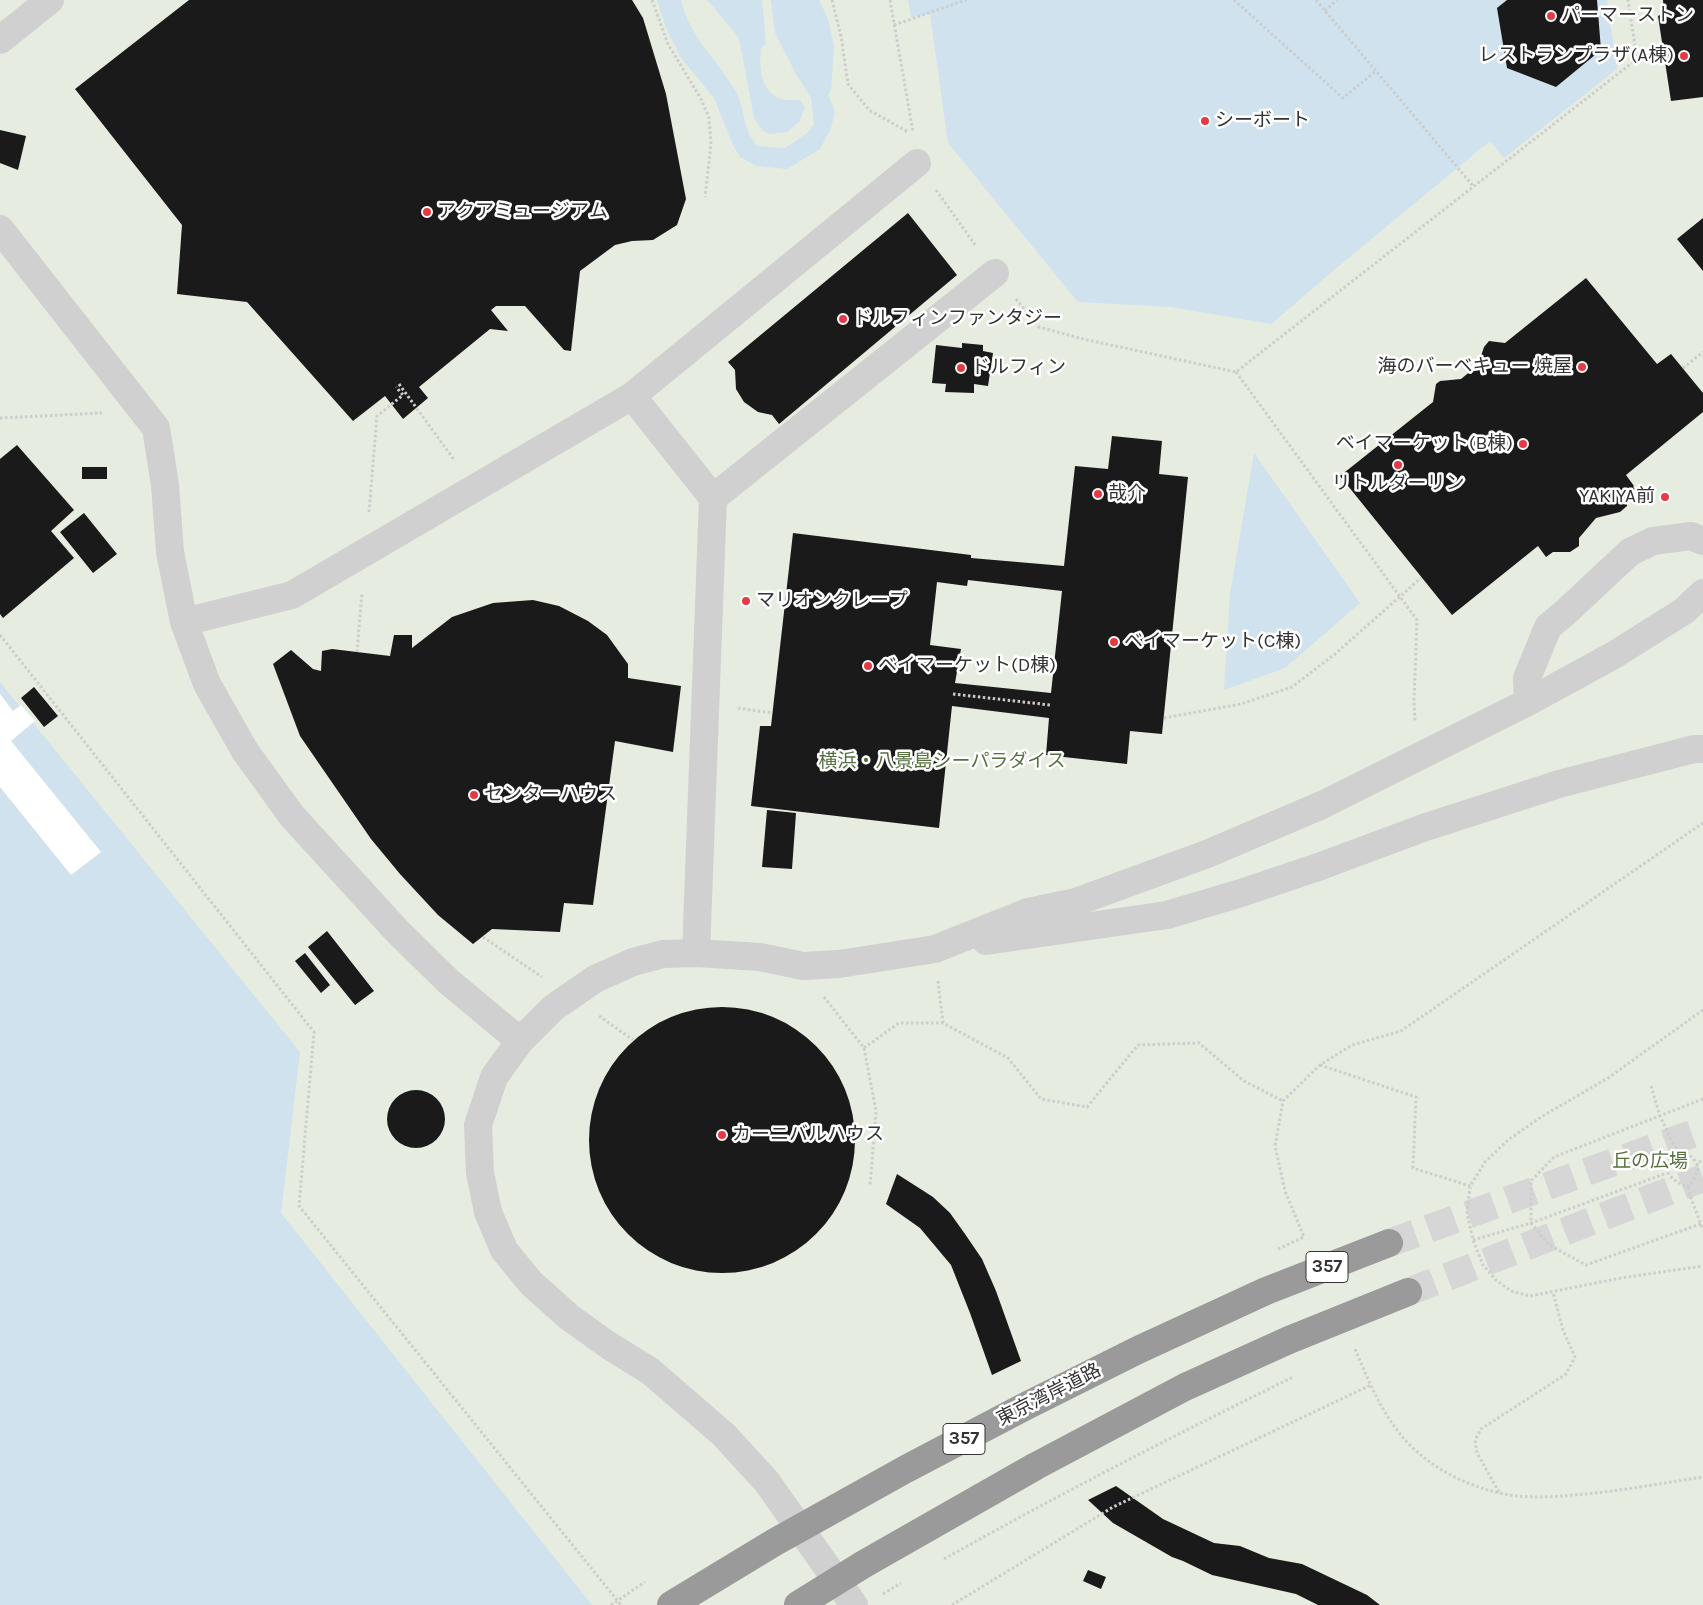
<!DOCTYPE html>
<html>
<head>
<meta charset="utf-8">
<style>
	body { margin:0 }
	canvas { display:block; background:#fff }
</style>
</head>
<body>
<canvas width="1703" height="1605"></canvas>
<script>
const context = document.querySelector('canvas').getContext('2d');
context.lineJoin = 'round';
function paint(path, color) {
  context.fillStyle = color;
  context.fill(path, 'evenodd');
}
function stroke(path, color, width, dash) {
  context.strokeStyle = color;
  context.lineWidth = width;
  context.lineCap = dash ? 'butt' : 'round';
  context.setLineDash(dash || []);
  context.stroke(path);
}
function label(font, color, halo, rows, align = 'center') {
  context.font = font + ' Karla,"Noto Sans JP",sans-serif';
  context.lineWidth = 5;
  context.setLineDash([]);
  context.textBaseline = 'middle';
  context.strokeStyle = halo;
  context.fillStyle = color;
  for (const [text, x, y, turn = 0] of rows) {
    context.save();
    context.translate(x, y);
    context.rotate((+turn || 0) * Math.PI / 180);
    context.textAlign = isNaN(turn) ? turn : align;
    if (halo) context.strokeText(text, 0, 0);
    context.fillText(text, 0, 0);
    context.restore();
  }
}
paint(new Path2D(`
	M0,0H1703V1605H563L242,1202L0,742Z`), '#e6ecdf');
paint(new Path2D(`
	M657,0H681C689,37 718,60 736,92C742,103 743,117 747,129C749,135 753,140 757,146L785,148L806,134L814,125L811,98L795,72L775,33L771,0H819L828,19L834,46L831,90L828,95L835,111L831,128L820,149L787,169L756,166L740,157L733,145L714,98L681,58L666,28Z
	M706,0H762L766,43L761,48C759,64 760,84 773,95C780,101 792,100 800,100L805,108L799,122L787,132L769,134L763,131L754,118L739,38L711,4Z
	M908,0H1607L1617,69L1504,158L1490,141L1334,270L1271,324L1171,307L1078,302L948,143L930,14L911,17Z
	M1254,453L1360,603L1285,668L1224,690L1230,594Z
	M0,682L300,1052L281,1213L592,1605H0Z`), '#cfe2ee');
paint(new Path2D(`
	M0,694L13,711L21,705L35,721L11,741L101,852L71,875L0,787Z`), '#fff');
paint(new Path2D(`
	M189,0H632L643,18L666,94L686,199L677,225L653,240L632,241L615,245L580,271L571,351L564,350L525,306H496L491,310L508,331L490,329L419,387L428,398L403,419L385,396L353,421L247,302L177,294L182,225L75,89Z
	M1507,0H1597L1601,50L1556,87L1507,68L1497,8Z
	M1663,0H1703V97L1671,101L1658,16L1664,13Z
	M0,130L26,136L18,170L0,163Z
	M908,213L957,275L779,424L772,415L758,412L744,402L736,389L735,370L728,362Z
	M1703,218V271L1677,239Z
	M1586,278L1657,364L1671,354L1703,393V412L1626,475L1634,486L1633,487L1635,489L1627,495V506L1620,512L1596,518L1579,538V546L1570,552H1553L1546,557L1538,546L1452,615L1340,476L1433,402L1436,384L1440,381L1461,379L1478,365L1484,347L1489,341L1505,343Z
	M962,343L983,345V351L993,353L988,386L974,384V393L945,392L946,384L932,383L936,345L962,348Z
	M1112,436L1162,441L1159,474L1188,477L1162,734L1130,731L1127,764L1046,755L1049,718L952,706L939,828L751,806L760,726H771L793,533L971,555V558L1064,566L1075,466L1108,469ZM968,580L1062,591L1051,693L955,683L961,649L930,645L937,582L967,586Z
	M17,445L74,510L51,531L74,558L3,618L0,614V459Z
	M82,467H107V479H82Z
	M84,513L117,554L93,573L60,532Z
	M533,600L559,606L588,621L607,635L628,664V678L681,686L673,752L615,741L593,905L564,903L560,932L492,929L473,944L438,915L400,874L371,839L300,736L273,664L291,650L313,669L321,671L322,651L332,649L390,656L394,635H412V648L452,617L493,603Z
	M34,687L58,716L44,727L21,698Z
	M767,810L796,813L792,869L762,867Z
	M327,931L374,991L355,1005L308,947Z
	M305,953L330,985L321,993L295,961Z
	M589 1140a133 133 0 1 1 266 0a133 133 0 1 1-266 0Z
	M387 1119a29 29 0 1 1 58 0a29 29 0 1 1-58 0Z
	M897,1174L933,1197L950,1213L965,1234L982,1259L996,1291L1021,1361L992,1375L970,1313L951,1265L920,1228L886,1204Z
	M1116,1486L1163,1519L1214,1543L1240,1546L1269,1558L1302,1564L1367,1595L1380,1605H1318L1296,1594L1212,1575L1183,1561L1172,1557L1113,1523L1088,1500Z
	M1088,1570L1106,1577L1101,1589L1083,1581Z`), '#1a1a1a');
stroke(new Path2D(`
	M1389,1243L1703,1130
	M1408,1292L1703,1178`), '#d6d6d6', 28, [28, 14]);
stroke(new Path2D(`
	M652,0L668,44L701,99L709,118L711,144L705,197
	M832,0L841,36L848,84L869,110L908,132
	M890,0L913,132
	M1234,0L1343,98L1376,71
	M1316,0L1474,187
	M1325,11L1337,0
	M894,25L966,0
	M936,190L976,246
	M1016,299L1039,327L1083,339L1236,372L1637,59L1628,0
	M1683,368L1703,352
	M1236,372L1417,620L1414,700L1415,722
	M399,384L455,461
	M0,418L102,413
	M369,512L377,416L403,395L396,387
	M0,635L314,1032L299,1206L621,1605
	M357,652L362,593
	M953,694L1050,705
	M738,708L772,713
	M1164,718L1241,704L1292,687L1335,654L1421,578
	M483,937L542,977
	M938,981L943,1023
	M824,997L864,1048L876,1111L870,1186
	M1703,1010L1608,1078L1541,1117L1508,1140L1485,1162L1470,1186L1467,1213L1473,1240L1483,1265L1496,1280L1511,1291L1530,1296L1621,1278L1703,1266
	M599,1016L633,1040
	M864,1048L899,1023H943L1008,1058L1041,1099L1087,1107L1138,1045L1199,1043L1244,1081L1283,1101
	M1320,1065L1416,1097L1413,1168L1470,1186
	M1651,1086L1660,1116L1677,1151C1658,1168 1668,1178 1687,1187L1703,1230
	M1703,1099L1554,1157L1531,1181V1223L1549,1245L1586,1265L1703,1223
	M1677,1151H1686L1697,1163
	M1687,1187L1690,1185L1698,1171L1697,1163L1703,1160
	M1473,1240L1531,1223L1667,1173
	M1278,1249L1304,1237L1285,1191L1275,1146L1283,1101L1320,1065L1352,1045L1401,1031L1703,823
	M1355,1349C1367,1377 1378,1405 1397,1430C1423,1465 1467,1488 1510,1495C1535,1499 1561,1496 1586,1494C1625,1490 1664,1483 1703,1477
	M1499,1492L1477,1453L1475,1440L1481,1429L1566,1374L1575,1357L1563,1330L1553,1292
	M944,1559C1058,1495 1175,1435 1293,1377
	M883,1594L901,1583
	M611,1605L645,1582
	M952,1605L1113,1507L1371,1385`), '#cdcdcd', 3, [2.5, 2.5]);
stroke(new Path2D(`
	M0,40L50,0
	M0,229L156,428L165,485L170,552L184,622L207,684L245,751L292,816L397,931L448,981L520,1041
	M632,396L917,163
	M713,498L995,273
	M184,622L292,595L632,396L713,498L696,953
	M1528,702L1527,678L1548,627L1567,611L1630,552L1653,541L1691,536L1703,541
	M986,941L1167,915L1241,893L1321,866L1423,828L1559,784L1694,749H1703
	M854,1605L767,1482L724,1435L650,1371L608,1345L569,1317L531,1283L504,1250L488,1212L480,1173L478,1125L494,1077L520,1041L553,1008L595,979L633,962L663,954L696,953L760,957L803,966L839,964L935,949L1028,912L1076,902L1207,854L1322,805L1528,702L1614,655L1684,611L1703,593`), '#d0d0d0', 28);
stroke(new Path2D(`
	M671,1605L775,1542L906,1469L1024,1407L1138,1350L1266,1291L1389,1243
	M798,1605L864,1564L1036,1466L1185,1387L1289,1340L1408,1292`), '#9a9a9a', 28);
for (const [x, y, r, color] of [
	[1551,16,5,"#e63946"],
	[1684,56,5,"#e63946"],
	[1205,121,5,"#e63946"],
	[427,212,5,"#e63946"],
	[843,319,5,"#e63946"],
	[1582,367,5,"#e63946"],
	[961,368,5,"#e63946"],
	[1523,444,5,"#e63946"],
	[1398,465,5,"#e63946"],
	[1098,494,5,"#e63946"],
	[1665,497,5,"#e63946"],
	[746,601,5,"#e63946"],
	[1114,642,5,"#e63946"],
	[868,666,5,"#e63946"],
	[474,795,5,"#e63946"],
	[722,1135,5,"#e63946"]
]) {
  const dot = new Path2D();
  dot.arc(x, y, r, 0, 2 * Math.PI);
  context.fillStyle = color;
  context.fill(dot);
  stroke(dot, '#fff', 2);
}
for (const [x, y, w] of [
	[1327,1267,42],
	[964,1439,42]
]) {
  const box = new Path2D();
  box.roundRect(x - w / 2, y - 15.5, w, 31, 4);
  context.fillStyle = '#fff';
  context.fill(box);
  stroke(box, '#333', 1);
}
label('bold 18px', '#333', null, [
	["357",1327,1267],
	["357",964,1439]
]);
label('19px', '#333', '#fff', [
	["パーマーストン",1561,16],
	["レストランプラザ(A棟)",1674,56,"right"],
	["シーボート",1215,121],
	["アクアミュージアム",437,212],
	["ドルフィンファンタジー",853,319],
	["海のバーベキュー 焼屋",1572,367,"right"],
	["ドルフィン",971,368],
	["ベイマーケット(B棟)",1513,444,"right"],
	["リトルダーリン",1398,484,"center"],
	["哉介",1108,494],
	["YAKIYA前",1655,497,"right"],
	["マリオンクレープ",756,601],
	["ベイマーケット(C棟)",1124,642],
	["ベイマーケット(D棟)",878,666],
	["センターハウス",484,795],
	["カーニバルハウス",732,1135]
], 'left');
label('19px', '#56703f', '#fff', [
	["横浜・八景島シーパラダイス",942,762],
	["丘の広場",1650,1162]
]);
label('19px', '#333', '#fff', [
	["東京湾岸道路",1049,1395,-27]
]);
</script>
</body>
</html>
